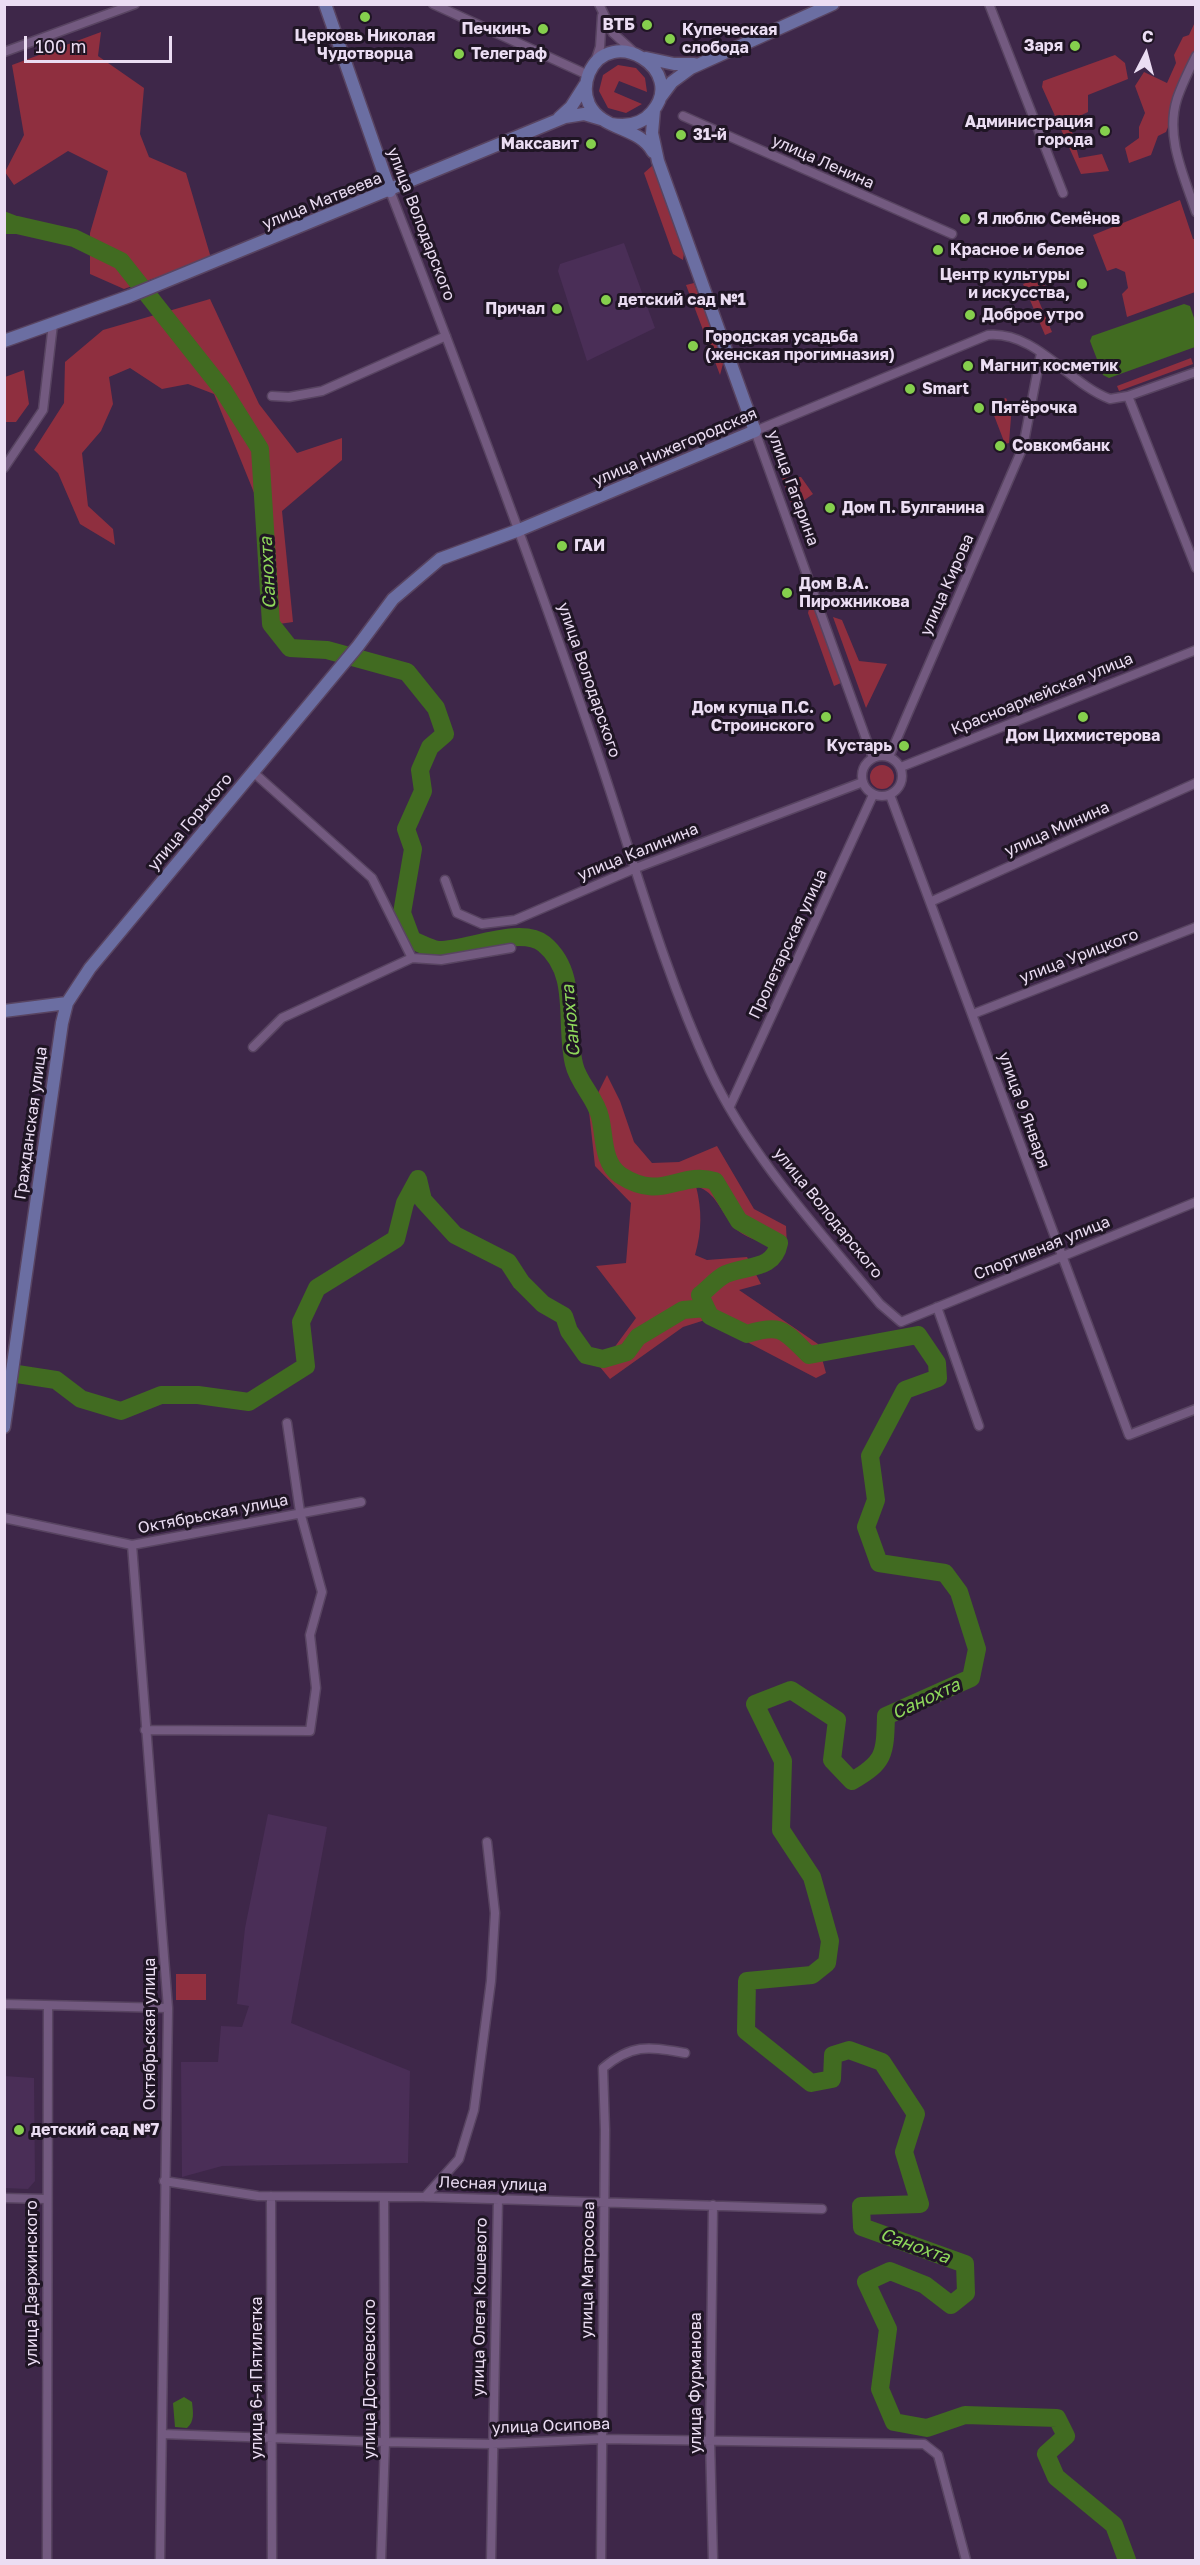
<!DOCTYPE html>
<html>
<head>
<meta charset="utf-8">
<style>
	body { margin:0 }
	#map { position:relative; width:1200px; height:2565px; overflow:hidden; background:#3e2749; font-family:"Golos Text",sans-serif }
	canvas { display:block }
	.frame { position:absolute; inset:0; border:6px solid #ebddf3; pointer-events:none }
	.north { position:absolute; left:1116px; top:24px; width:60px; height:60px; -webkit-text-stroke:4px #1f1524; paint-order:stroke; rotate:6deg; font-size:16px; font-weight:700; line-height:24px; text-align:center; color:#ebddf3 }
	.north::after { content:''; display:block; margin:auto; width:21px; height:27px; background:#ebddf3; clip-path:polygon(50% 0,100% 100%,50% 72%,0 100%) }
	.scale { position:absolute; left:24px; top:36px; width:148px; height:27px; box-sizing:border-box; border:3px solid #ebddf3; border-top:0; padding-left:8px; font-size:18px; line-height:21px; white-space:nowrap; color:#ebddf3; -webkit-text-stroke:4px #1f1524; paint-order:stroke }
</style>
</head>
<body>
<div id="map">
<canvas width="1200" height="2565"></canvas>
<div class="frame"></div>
<div class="north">С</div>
<div class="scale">100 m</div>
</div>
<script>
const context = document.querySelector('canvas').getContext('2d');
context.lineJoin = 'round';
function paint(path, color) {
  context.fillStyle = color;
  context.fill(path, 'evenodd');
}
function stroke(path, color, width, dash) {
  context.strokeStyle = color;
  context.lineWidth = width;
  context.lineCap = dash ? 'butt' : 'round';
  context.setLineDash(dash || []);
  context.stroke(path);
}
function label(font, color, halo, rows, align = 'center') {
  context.font = font + ' "Golos Text",sans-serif';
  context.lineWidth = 6;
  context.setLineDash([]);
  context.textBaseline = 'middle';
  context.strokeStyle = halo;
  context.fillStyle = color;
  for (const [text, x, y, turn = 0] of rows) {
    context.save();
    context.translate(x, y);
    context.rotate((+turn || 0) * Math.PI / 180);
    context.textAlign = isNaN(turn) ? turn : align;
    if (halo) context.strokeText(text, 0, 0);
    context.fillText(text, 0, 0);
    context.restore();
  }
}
paint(new Path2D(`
	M624,243L655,328L587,361L558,271L560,264Z
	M268,1814L327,1827L291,2023L410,2071L408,2163L222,2166L182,2177L181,2062H218L221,2026L242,2027L249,2006L237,2004L245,1928Z
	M4,2076L34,2078L35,2181L28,2189L5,2188Z`), '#4a2e57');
paint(new Path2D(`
	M1195,22V63L1166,132L1158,136L1151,155L1129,163L1125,148L1139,138V127L1145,113L1135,86L1144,72L1167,83L1176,63L1174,55L1183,37L1189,35Z
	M101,32L98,56L144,88L140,134L149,157L186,173L211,258L124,289L90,274V233L108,171L68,151L14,185L5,172L24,135L12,65Z
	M1115,55L1125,63L1128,79L1088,95V112L1069,121L1079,158L1102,154L1109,171L1081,174L1042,87L1043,81Z
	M618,65L636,68L645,78L647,92L619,81L614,92L642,104L626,113L608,108L599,91L603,75Z
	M653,165L684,253L683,260L673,254L644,173Z
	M1180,200L1193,239H1195V292L1127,317L1122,294L1128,288L1125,272L1116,268L1107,271L1093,235Z
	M1041,277L1048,294L1038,299L1052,332L1045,335L1023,284Z
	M694,283L724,360L720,375L686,285Z
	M210,299L259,404L297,453L342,438V460L282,511L293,622L265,626L259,505L214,394L188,384L162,389L130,368L109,377L113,404L101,431L82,453L88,506L113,529L115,545L80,524L58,473L34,450L64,403L65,362L103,330Z
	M1191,358L1193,364L1119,391L1117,386Z
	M24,370L29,404L16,422H5V377Z
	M1006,398L1009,405L1012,404L1009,443L1005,444L990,405Z
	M801,477L813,494L793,508L782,478Z
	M811,600L841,683L834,686L808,613Z
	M833,617L842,620L859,661L887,664L866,708Z
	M870 777a12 12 0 1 1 24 0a12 12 0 1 1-24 0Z
	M607,1075L620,1101L634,1142L652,1163L679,1162L717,1146L754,1209L786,1226L787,1247C771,1246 745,1239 734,1227C720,1211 717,1193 696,1186C702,1211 702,1230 695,1255L707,1260L747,1257L761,1284L739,1290L818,1344L826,1373L816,1378L705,1320L683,1327L610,1379L600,1367L636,1318L596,1266L626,1263L631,1203L595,1166L589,1111Z
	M176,1974H206V2000H176Z`), '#8f2f3f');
paint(new Path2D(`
	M4,211L74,238L5,233Z
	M1184,304L1190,306L1195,321V347L1109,378L1103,375L1090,341L1092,336Z
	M184,2397L192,2402C193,2412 195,2421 187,2428L175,2427L173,2403Z`), '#416b21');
stroke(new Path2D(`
	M4,225H17L74,238L121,261L223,390L260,449L271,624L290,648L327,650L407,672L436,708L445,734L430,747L420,770L423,791L406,829L413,849L402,913L412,940C420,943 430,949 438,950C465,951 521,925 544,944C580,974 564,1023 574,1064C578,1083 596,1098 600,1117C605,1136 602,1162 620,1175C663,1203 679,1170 715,1181L739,1221L779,1243C774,1270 748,1265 726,1274C717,1278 708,1289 700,1295L710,1316L747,1334C783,1323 784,1331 809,1355L918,1335L937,1363L938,1378L905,1390L870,1456L876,1500L866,1527L879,1563L945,1573L959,1592L977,1649L971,1678L886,1716C885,1754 885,1762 852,1781L832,1760L837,1720L791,1690L755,1704L783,1761L781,1830L812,1877L830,1941L827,1963L812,1975L747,1981L746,2031L811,2083L832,2079L833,2055L849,2050L882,2062L916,2114L904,2152L920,2204L861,2206L862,2227L965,2264L966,2293L951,2305L925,2285L890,2271L866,2282L888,2329L880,2389L894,2422L927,2428L965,2415L1057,2418L1066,2436L1046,2454L1056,2477L1114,2525L1127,2560
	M4,1372L56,1380L81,1399L121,1411L161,1395H198L249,1402L306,1366L301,1322L317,1288L396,1239L405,1203L418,1179L423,1200L455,1235L508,1262L521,1282L543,1304L564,1316L569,1331L586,1355L603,1359L627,1352L638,1337L683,1310L706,1308`), '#416b21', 18);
const street = new Path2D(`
	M433,4L588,75
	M599,4L613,33L634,52
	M989,4L1063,193
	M4,52L135,4
	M1196,56C1189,70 1182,84 1177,99C1165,137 1184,176 1196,212
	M595,62L600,47L602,16
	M683,116L952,234
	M390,191C460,371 528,551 591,734C630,846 660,963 710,1071C751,1158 819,1230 880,1304L901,1322L1196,1202
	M272,396L289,397L322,391L446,336
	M1128,396L1196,568
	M4,468L43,410L53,324
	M862 776a20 20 0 1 1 40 0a20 20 0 1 1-40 0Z
	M889,757L1023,447L1041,353
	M873,758L755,431L988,335C1036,331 1069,384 1110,399L1128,396L1196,372
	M901,767L1196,650
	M253,772L372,878L412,958
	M890,795L1129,1435L1196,1409
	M445,880L457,913L482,924L515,920L636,868L863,782
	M930,902L1196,783
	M973,1014L1196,927
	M253,1047L282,1018L412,958L441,960L511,948
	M730,1106L873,795
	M937,1307L979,1426
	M4,1518L132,1545L361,1502
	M132,1545L168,2008L160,2560
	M145,1730L310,1731L316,1688L310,1635L322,1592L300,1512L287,1423
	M4,2004L168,2008
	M164,2181L258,2196L425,2197L822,2209
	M271,2196L272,2560
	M425,2197L459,2159L474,2110L491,1981L495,1913L487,1842
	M4,2198L46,2199
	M713,2205L710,2440L713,2560
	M162,2434L385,2442L492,2444L602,2439L924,2444L938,2455L966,2560
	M47,2560L48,2006
	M381,2560L385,2442L384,2197
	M491,2560L498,2199
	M601,2560L605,2130L603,2068C633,2043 649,2047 685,2053`);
const secondary = new Path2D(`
	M325,4L390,191
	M646,58L674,64H694
	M660,98L672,82L691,68L833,4
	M559,118L571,107L585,85
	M611,124C627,127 641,125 652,112C688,70 611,23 589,73C585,83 585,95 589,104C602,131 639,126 653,152
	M4,341L130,296L565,117L584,114L601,119
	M4,1011L67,1003
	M4,1427L62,1023L67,1003L90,968L358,646L393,599L440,559L519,530L755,431L658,161L652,133L654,110`);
stroke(street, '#584461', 11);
stroke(secondary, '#584461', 15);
stroke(street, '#735a80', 8);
stroke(secondary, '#6b6ea2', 12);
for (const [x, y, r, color] of [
	[365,17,6,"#85cf4d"],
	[647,25,6,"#85cf4d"],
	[543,29,6,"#85cf4d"],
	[670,39,6,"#85cf4d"],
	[1075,46,6,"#85cf4d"],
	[459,54,6,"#85cf4d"],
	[1105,131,6,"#85cf4d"],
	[681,135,6,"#85cf4d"],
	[591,144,6,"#85cf4d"],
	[965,219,6,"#85cf4d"],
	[938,250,6,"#85cf4d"],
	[1082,284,6,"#85cf4d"],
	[606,300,6,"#85cf4d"],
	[557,309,6,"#85cf4d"],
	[970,315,6,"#85cf4d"],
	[693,346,6,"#85cf4d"],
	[968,366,6,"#85cf4d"],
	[910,389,6,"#85cf4d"],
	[979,408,6,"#85cf4d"],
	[1000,446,6,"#85cf4d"],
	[830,508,6,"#85cf4d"],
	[562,546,6,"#85cf4d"],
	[787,593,6,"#85cf4d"],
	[826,717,6,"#85cf4d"],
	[1083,717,6,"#85cf4d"],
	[904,746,6,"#85cf4d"],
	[19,2130,6,"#85cf4d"]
]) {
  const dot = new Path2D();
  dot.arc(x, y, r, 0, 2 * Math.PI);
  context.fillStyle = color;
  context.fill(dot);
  stroke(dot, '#1f1524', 2);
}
label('bold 16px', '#ebddf3', '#1f1524', [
	["ВТБ",635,25,"right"],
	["Печкинъ",531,29,"right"],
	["Купеческая",682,30],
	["слобода",682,48],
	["Церковь Николая",365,36,"center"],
	["Чудотворца",365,54,"center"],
	["Заря",1063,46,"right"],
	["Телеграф",471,54],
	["Администрация",1093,122,"right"],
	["города",1093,140,"right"],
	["31-й",693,135],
	["Максавит",579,144,"right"],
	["Я люблю Семёнов",977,219],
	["Красное и белое",950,250],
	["Центр культуры",1070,275,"right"],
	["и искусства,",1070,293,"right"],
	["детский сад №1",618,300],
	["Причал",545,309,"right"],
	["Доброе утро",982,315],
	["Городская усадьба",705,337],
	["(женская прогимназия)",705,355],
	["Магнит косметик",980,366],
	["Smart",922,389],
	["Пятёрочка",991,408],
	["Совкомбанк",1012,446],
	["Дом П. Булганина",842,508],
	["ГАИ",574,546],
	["Дом В.А.",799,584],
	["Пирожникова",799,602],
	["Дом купца П.С.",814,708,"right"],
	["Строинского",814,726,"right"],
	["Дом Цихмистерова",1083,736,"center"],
	["Кустарь",892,746,"right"],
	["детский сад №7",31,2130]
], 'left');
label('16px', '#ebddf3', '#1f1524', [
	["улица Ленина",823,162,24],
	["улица Матвеева",322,201,-22],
	["улица Володарского",421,224,69],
	["улица Нижегородская",675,447,-23],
	["улица Гагарина",793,488,70],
	["улица Кирова",947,585,-66],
	["улица Володарского",589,680,71],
	["Красноармейская улица",1042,694,-22],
	["улица Горького",190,822,-50],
	["улица Минина",1057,829,-24],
	["улица Калинина",638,852,-22],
	["Пролетарская улица",788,944,-65],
	["улица Урицкого",1079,956,-21],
	["улица 9 Января",1024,1110,70],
	["Гражданская улица",31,1123,-82],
	["улица Володарского",828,1213,51],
	["Спортивная улица",1042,1248,-22],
	["Октябрьская улица",213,1514,-11],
	["Октябрьская улица",150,2034,-90],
	["Лесная улица",493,2184,2],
	["улица Матросова",588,2270,-89],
	["улица Дзержинского",32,2283,-90],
	["улица Олега Кошевого",480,2307,-89],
	["улица 6-я Пятилетка",257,2378,-90],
	["улица Достоевского",370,2379,-90],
	["улица Фурманова",696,2383,-90],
	["улица Осипова",551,2426,-2]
]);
label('italic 18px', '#8ed75b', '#1f1524', [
	["Санохта",268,573,-93],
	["Санохта",571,1021,-95],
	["Санохта",926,1699,-25],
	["Санохта",915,2246,20]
]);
</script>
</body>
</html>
